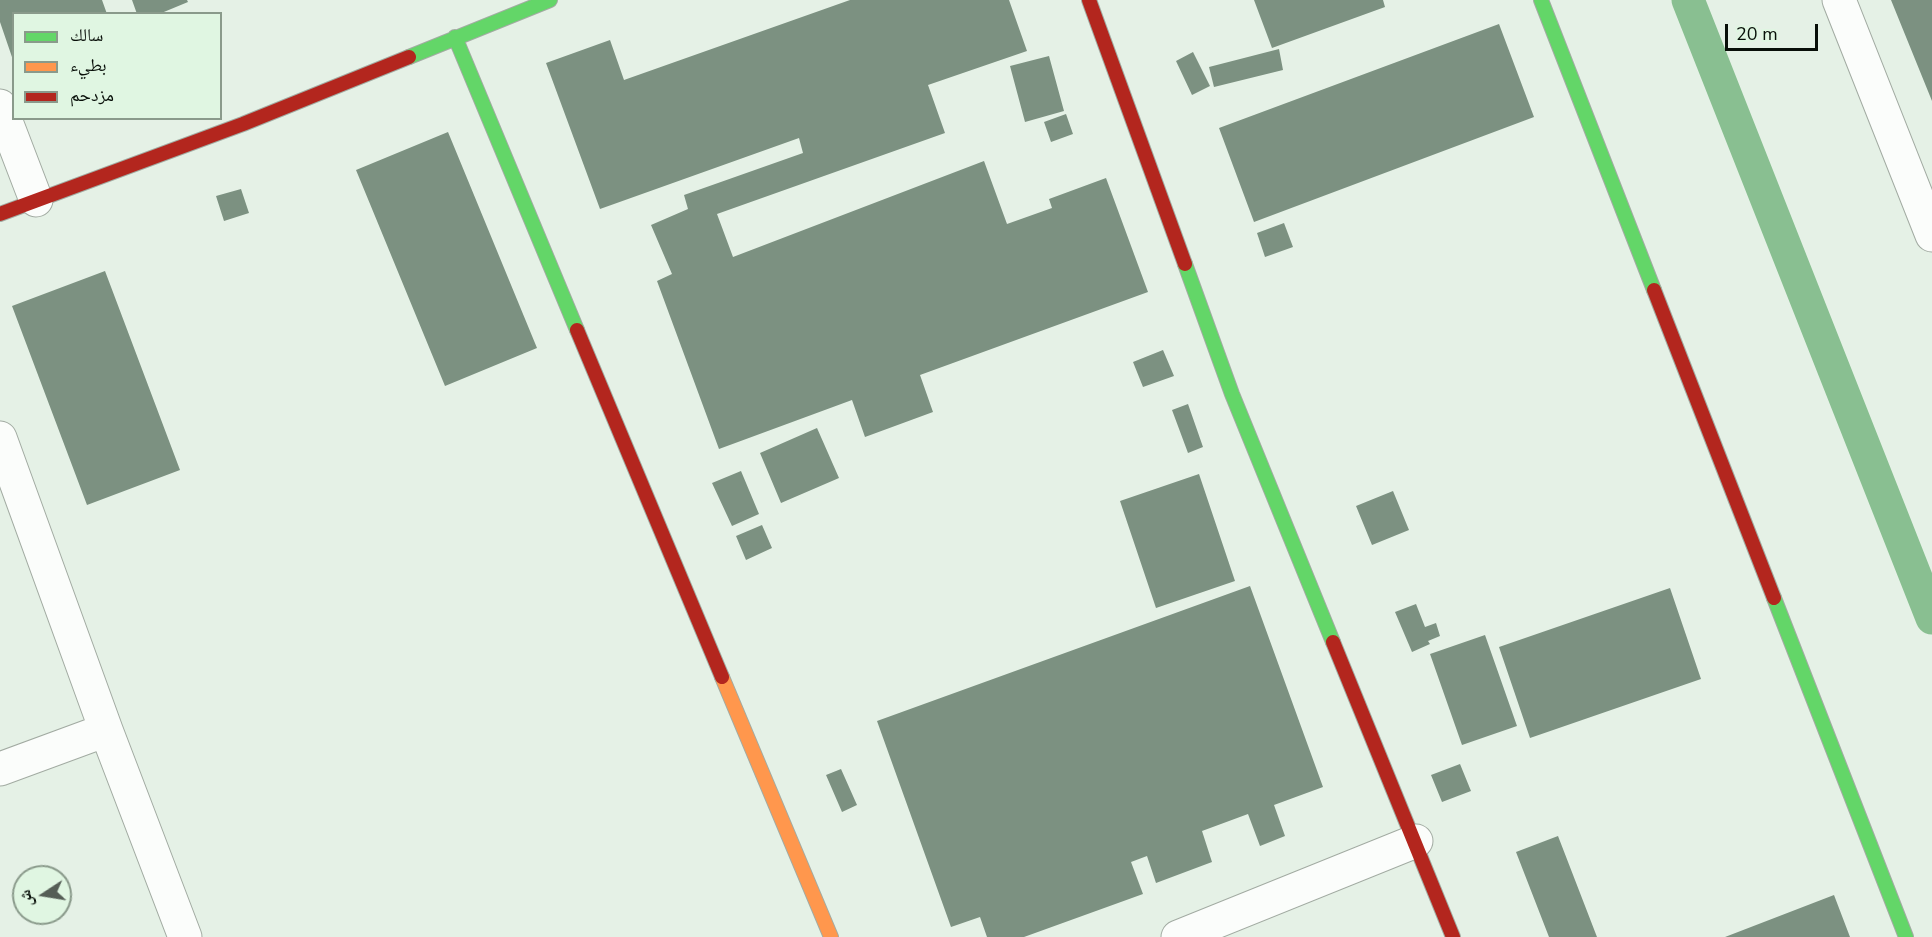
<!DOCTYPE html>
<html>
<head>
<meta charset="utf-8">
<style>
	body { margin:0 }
	#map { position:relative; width:1932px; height:937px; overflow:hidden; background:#e5f1e6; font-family:"Nunito Sans","Noto Naskh Arabic",sans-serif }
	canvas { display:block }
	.legend { position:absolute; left:12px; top:12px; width:210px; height:108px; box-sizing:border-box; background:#e0f6e2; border:2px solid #8a9a8b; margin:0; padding:8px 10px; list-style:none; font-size:18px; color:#080f09 }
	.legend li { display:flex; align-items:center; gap:12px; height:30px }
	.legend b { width:30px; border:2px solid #8a9a8b }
	.north { position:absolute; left:12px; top:865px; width:60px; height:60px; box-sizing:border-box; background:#e0f6e2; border:2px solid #8a9a8b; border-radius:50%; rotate:258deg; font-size:16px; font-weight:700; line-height:24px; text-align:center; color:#080f09 }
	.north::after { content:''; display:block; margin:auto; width:21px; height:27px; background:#555e56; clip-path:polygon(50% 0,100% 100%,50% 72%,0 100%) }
	.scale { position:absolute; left:1725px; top:24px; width:93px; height:27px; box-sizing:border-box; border:3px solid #080f09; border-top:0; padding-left:8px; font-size:18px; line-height:21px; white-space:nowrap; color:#080f09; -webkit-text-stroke:4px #e0f6e2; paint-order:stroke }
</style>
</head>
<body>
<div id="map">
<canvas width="1932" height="937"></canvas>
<ul class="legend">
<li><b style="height:8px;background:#63d668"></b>سالك</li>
<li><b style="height:8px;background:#ff974d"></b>بطيء</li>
<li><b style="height:8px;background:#b3261e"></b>مزدحم</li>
</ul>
<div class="north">ش</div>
<div class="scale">20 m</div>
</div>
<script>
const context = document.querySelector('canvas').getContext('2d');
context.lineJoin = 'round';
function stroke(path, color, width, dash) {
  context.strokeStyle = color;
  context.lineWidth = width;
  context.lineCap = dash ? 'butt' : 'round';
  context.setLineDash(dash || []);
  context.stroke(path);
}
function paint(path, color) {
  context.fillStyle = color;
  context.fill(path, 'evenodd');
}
stroke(new Path2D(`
	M1688,0L1932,618`), '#89bf91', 33);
paint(new Path2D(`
	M0,0H102L107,14H14L13,60L0,22Z
	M132,0H187L188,2L159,14H137Z
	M850,0H1009L1027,51L928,85L945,133L717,214L733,257L984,161L1007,224L1052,208L1049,199L1106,178L1148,292L920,375L933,412L865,437L852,400L719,449L657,281L672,274L651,225L688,209L684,195L803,153L799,138L600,209L546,63L610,40L624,80Z
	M1254,0H1383L1385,7L1272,48Z
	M1891,0H1932V101Z
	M1499,24L1534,117L1254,222L1219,128Z
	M1279,49L1283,70L1214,87L1209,67Z
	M1193,52L1210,86L1192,95L1176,61Z
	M1049,56L1064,111L1025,122L1010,66Z
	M1066,114L1073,134L1051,142L1044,122Z
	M448,132L537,348L445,386L356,170Z
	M241,189L249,213L224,221L216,196Z
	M1284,223L1293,247L1265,257L1257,233Z
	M105,271L180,470L87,505L12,306Z
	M1163,350L1174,376L1143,387L1133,362Z
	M1188,404L1203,447L1188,453L1172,410Z
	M817,428L839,478L781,503L760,453Z
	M741,471L759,514L732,526L712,483Z
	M1199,474L1235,581L1156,608L1120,501Z
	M1393,491L1409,530L1372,545L1356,506Z
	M762,525L772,548L746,560L736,536Z
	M1250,586L1323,787L1274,805L1285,836L1260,846L1248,814L1202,831L1212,862L1156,883L1147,856L1131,862L1143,894L1024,937H987L980,917L951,927L877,721Z
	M1670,588L1701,679L1530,738L1499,647Z
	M1416,604L1425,627L1436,623L1440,636L1428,641L1430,644L1412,652L1395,612Z
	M1485,635L1517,726L1462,745L1430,654Z
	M1460,764L1471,791L1442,802L1431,775Z
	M841,769L857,805L842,812L826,775Z
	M1558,836L1597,937H1549L1516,852Z
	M1834,895L1850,937H1725Z`), '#7c9181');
const street = new Path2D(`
	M1839,0L1932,235
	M0,106L36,200
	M0,438L106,730L185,937
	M0,769L106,730
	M1178,937L1416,841`);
const fast = new Path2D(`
	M1541,0L1654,290
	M455,37L577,330
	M409,57L550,0
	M1185,264L1232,394L1333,642
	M1774,598L1906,937`);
const slow = new Path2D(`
	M722,677L831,937`);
const jam = new Path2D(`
	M1089,0L1185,264
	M0,214L243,124L409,57
	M1654,290L1774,598
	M577,330L722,677
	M1333,642L1453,937`);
stroke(street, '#a2aba2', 35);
stroke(fast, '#a2aba2', 16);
stroke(slow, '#a2aba2', 16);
stroke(jam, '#a2aba2', 16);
stroke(street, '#fbfdfb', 33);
stroke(fast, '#63d668', 14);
stroke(slow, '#ff974d', 14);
stroke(jam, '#b3261e', 14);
</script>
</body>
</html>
